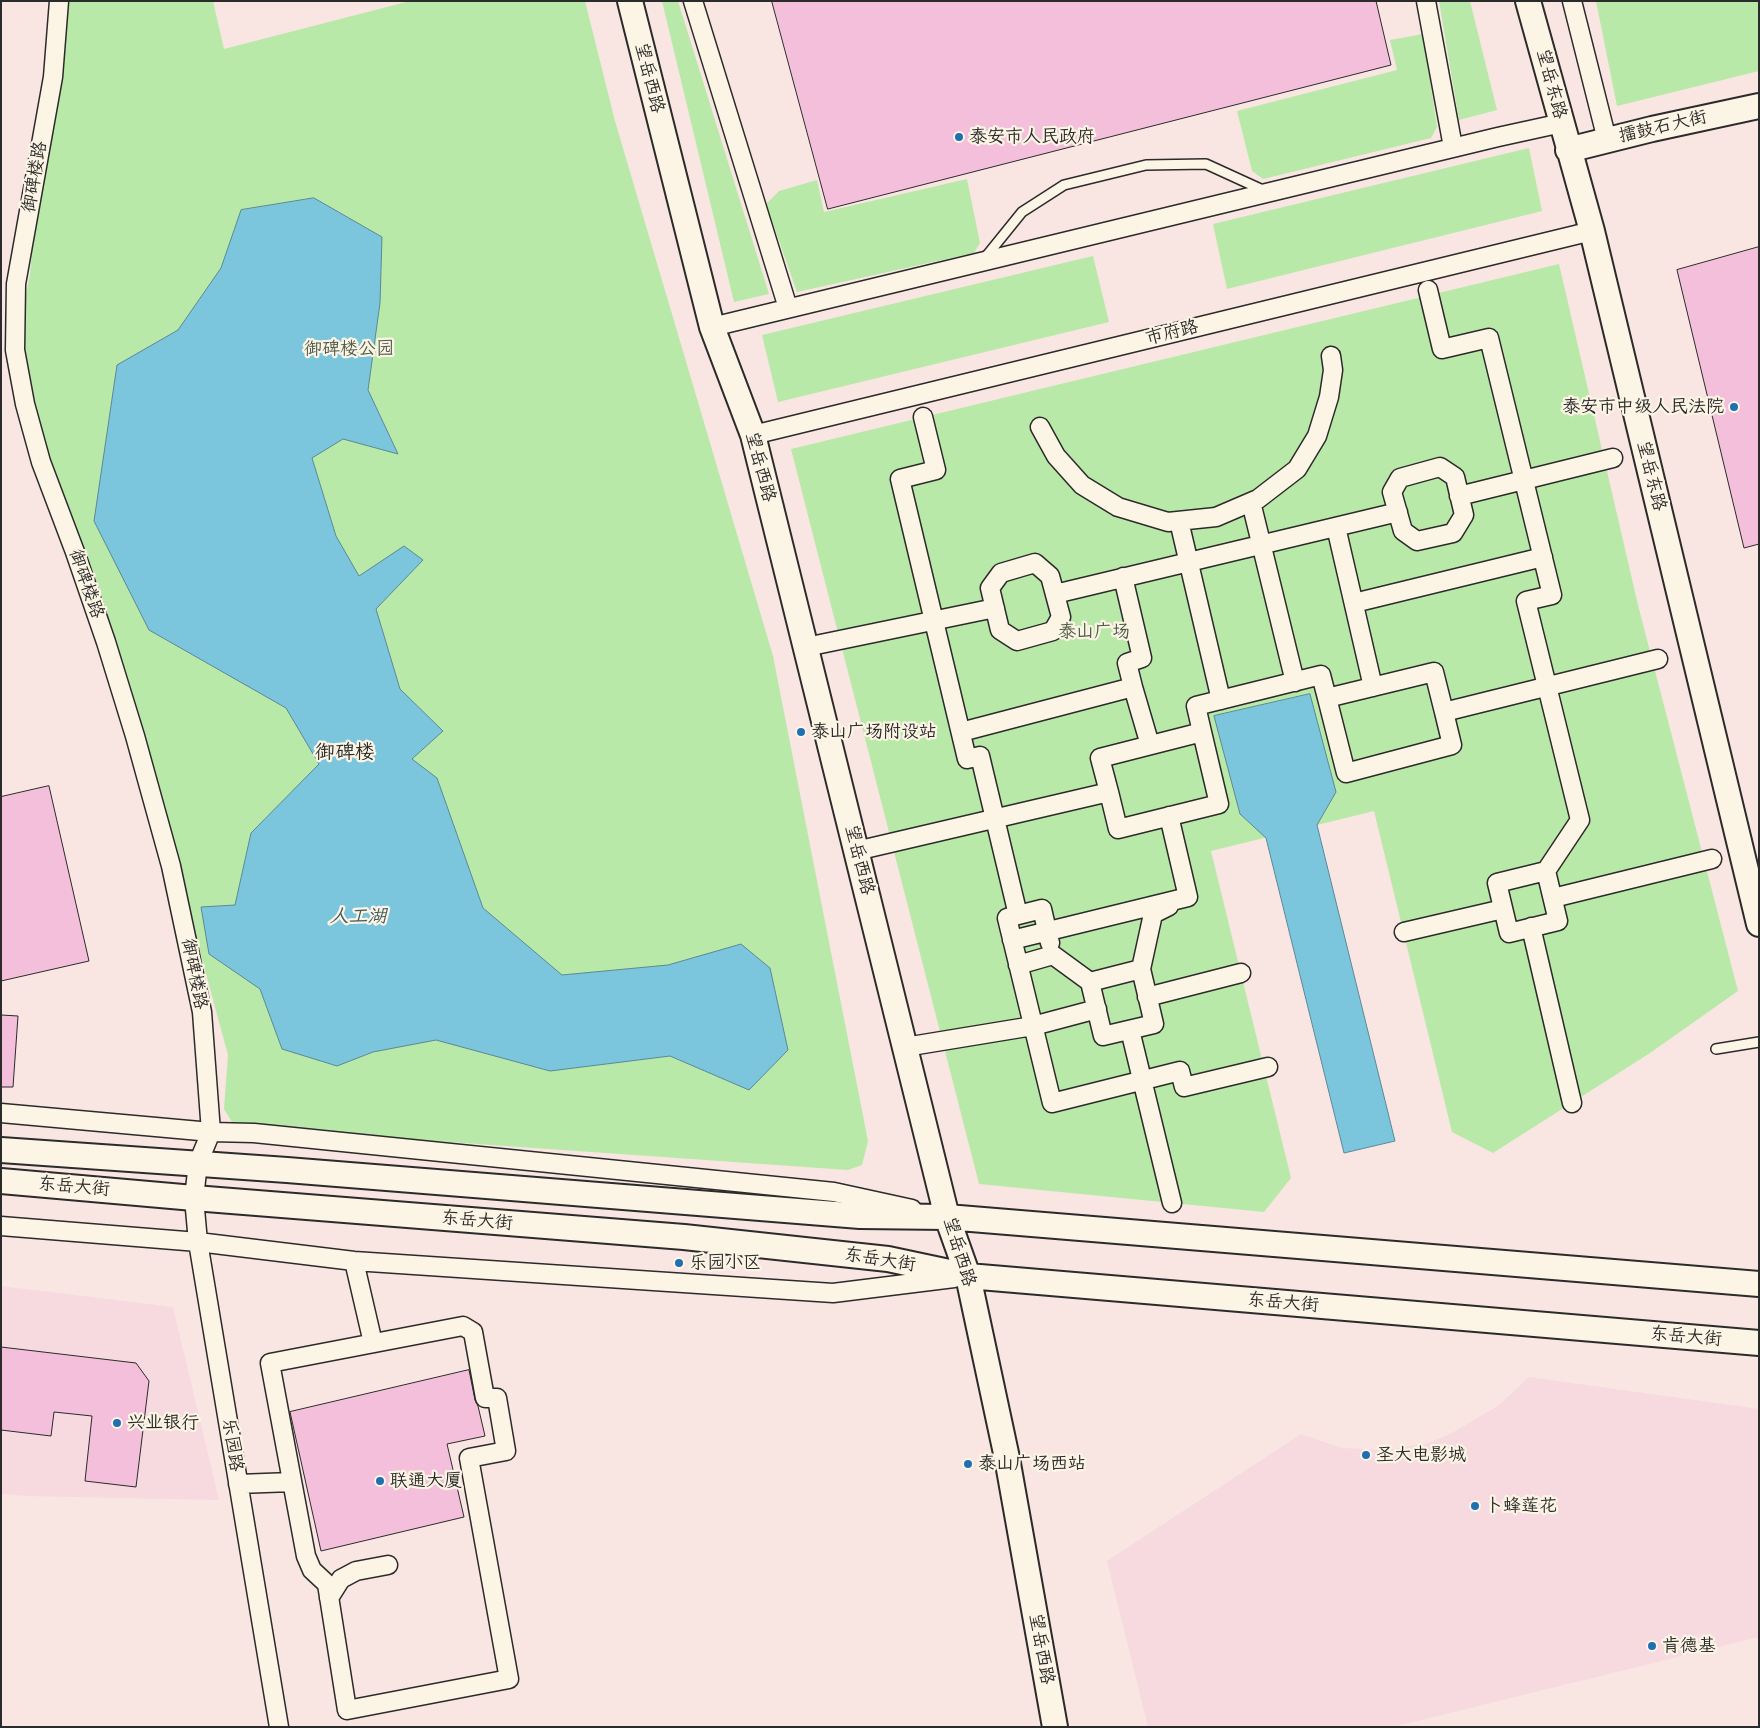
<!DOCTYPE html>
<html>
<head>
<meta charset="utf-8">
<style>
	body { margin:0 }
	#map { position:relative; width:1760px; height:1728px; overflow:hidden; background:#f9e5e2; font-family:"Shantell Sans",sans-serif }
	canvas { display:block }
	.frame { position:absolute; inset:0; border:2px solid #2b2b2b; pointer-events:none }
</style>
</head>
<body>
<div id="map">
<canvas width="1760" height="1728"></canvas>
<div class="frame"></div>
</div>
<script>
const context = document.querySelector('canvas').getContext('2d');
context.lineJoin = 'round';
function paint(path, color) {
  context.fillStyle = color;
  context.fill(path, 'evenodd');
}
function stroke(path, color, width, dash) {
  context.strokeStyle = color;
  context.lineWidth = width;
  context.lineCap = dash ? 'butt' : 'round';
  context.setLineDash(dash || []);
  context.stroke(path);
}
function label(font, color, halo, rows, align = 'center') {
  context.font = font + ' "Shantell Sans","LXGW WenKai TC",sans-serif';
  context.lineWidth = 4.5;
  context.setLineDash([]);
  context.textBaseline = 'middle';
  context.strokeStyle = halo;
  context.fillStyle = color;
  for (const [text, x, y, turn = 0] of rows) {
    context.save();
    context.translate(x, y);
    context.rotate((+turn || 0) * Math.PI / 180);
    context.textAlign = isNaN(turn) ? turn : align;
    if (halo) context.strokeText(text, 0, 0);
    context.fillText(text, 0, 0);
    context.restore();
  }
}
paint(new Path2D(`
	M1,1286L173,1307L219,1500L27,1496L1,1494Z
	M1529,1377L1759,1409V1637L1393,1727H1148L1107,1561L1301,1434L1342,1448L1386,1450L1429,1443L1452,1433L1498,1406Z`), '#f7dae0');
paint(new Path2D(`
	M52,1H213L224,49L410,1H585L615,121L773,656L868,1141L862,1165L848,1170L235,1127L224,1109L228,1055L155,786L34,414L19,329L30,274Z
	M662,1H678L769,294L734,302Z
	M1439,1H1470L1497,110L1459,120Z
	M1596,1H1759V71L1617,106Z
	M1423,34L1437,127L1431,138L1263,179L1252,171L1237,111L1397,70L1390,40Z
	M1529,148L1542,211L1227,289L1213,224Z
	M967,179L980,243L974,253L797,292L766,204L779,191L817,180L824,212Z
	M1093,256L1109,322L778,402L762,335Z
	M1559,264L1638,605L1738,991L1650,1053L1493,1153L1452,1132L1374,811L1211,851L1291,1178L1264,1212L979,1184L791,449Z`), '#b9e9a9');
const water = new Path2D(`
	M314,198L382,237L380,303L368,390L398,454L343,439L312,458L336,536L359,576L404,546L423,560L376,609L400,689L443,731L412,759L437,778L483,908L562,975L668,965L741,944L770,968L788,1050L749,1090L670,1056L550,1071L436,1040L373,1052L337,1066L282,1049L260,989L209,954L201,907L235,905L251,833L319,764L286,708L149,630L94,521L117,365L178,330L221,268L241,210Z
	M1310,694L1336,792L1317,825L1395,1141L1344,1153L1266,838L1240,814L1214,716Z`);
paint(water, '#7cc6dd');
stroke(water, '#5c8896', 1);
const building = new Path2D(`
	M772,1H1376L1391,65L828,209Z
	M1759,247V544L1744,548L1677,270Z
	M49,786L89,961L1,981V797Z
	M1,1015L18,1016L13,1087H1Z
	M1,1347L136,1363L149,1381L136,1487L85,1481L92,1416L54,1412L51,1436L1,1430Z
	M469,1370L475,1400L478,1406L485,1436L447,1444L464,1517L321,1551L290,1412Z`);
paint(building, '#f3bfdb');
stroke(building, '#2b2b2b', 1);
const lane = new Path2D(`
	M984,259L1022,212L1064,185L1146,165L1206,164L1265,191
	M1716,1049L1759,1042`);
const street = new Path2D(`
	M59,1L53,77L16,284L15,350L25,404L41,462L75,552L106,642L135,736L171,866L202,1012L211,1132L198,1163L194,1198L198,1242L279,1727
	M693,1L788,308
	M1426,1L1453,147
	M1572,1L1607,140
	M1428,290L1442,349L1489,338L1552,595L1526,601L1580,820L1546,871L1497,883L1509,933L1558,921L1546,871
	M712,327L1498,137L1562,123
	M923,417L936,470L900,479L967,759L980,756L1018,915L1007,918L1052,1103L1180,1071L1184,1087L1268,1067
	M1040,427L1056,456L1082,485L1118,507L1168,522L1216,517L1258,499L1297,469L1317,436L1329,397L1333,370L1331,356
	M753,435L1592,231
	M1440,467L1455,477L1464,515L1453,533L1417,541L1403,531L1392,492L1400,478Z
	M1459,496L1613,458
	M1251,502L1295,682
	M1179,521L1221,700
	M1336,527L1373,687
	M1035,563L1050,576L1061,617L1053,631L1017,641L1000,630L990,588L1001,573Z
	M1123,577L1142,658L1127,663L1133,687
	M1055,594L1398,512
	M1354,603L1543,557
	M806,647L995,608
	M1327,698L1346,773L1452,745L1444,712
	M961,732L1133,687L1150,745
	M1109,792L1118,829L1219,804L1202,732
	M856,851L1109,792L1100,758L1202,732L1196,706L1321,675L1327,698L1434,672L1444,712L1658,659
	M1553,898L1712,859
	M1018,915L1042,909L1050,943
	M1531,927L1572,1103
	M1404,932L1503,909
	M1012,940L1188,897L1169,816
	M1018,965L1053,955L1090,982
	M1141,969L1154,1024L1103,1036L1090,982Z
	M1141,969L1153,914L1169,906
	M1147,997L1241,973
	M1130,1030L1172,1203
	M905,1047L1033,1026L1097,1009
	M1,1113L211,1132L254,1133L834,1192L912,1209
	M1,1226L198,1242L354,1261L833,1293L954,1278
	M354,1261L373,1343
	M463,1326L473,1332L485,1398H497L506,1451L469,1458L509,1679L347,1710L327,1584L312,1570L306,1556L270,1363Z
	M238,1484L292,1482
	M329,1598L341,1579L356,1571L388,1565`);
const secondary = new Path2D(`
	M630,1L712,327L753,435L947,1217L968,1276L1007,1458L1055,1727
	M1528,1L1592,231L1759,924
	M1568,150L1652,129L1759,106
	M1,1150L287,1170L860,1216L947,1217L1759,1284
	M1,1181L194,1198L684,1237L888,1259L968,1276L1759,1343`);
stroke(lane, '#2b2b2b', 12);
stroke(street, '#2b2b2b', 21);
stroke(secondary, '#2b2b2b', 28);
stroke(lane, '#fcf5e5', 9);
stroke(street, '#fcf5e5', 18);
stroke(secondary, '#fcf5e5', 24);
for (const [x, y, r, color] of [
	[959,137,5,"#1f6fb2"],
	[1734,407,5,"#1f6fb2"],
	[801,732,5,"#1f6fb2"],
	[679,1263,5,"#1f6fb2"],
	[117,1423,5,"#1f6fb2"],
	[1366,1455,5,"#1f6fb2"],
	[968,1464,5,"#1f6fb2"],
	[380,1481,5,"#1f6fb2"],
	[1475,1506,5,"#1f6fb2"],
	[1652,1646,5,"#1f6fb2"]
]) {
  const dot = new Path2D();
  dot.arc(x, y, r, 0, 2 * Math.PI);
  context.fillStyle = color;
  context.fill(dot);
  stroke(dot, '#fcf5e5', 2);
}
label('18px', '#2b2b2b', '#fcf5e5', [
	["望岳西路",649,78,76],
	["望岳东路",1551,84,75],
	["擂鼓石大街",1663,127,-13],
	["御碑楼路",35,177,-80],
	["市府路",1172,333,-14],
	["望岳西路",760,467,75],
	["望岳东路",1651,476,76],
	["御碑楼路",86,584,71],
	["望岳西路",859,860,76],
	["御碑楼路",194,974,79],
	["东岳大街",74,1187,5],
	["东岳大街",477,1221,5],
	["望岳西路",959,1252,73],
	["东岳大街",880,1260,9],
	["东岳大街",1283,1303,5],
	["东岳大街",1686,1337,5],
	["乐园路",232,1445,81],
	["望岳西路",1041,1649,80]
]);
label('18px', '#2b2b2b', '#fcf5e5', [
	["泰安市人民政府",969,137],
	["泰安市中级人民法院",1724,407,"right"],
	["泰山广场附设站",811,732],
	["乐园小区",689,1263],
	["兴业银行",127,1423],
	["圣大电影城",1376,1455],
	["泰山广场西站",978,1464],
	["联通大厦",390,1481],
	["卜蜂莲花",1485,1506],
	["肯德基",1662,1646]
], 'left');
label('18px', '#4e5a4a', '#fcf5e5', [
	["御碑楼公园",349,349],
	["泰山广场",1094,632]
]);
label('italic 19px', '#435a60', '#fcf5e5', [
	["人工湖",358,917]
]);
label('20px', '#2b2b2b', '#fcf5e5', [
	["御碑楼",345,753]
]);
</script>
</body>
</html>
